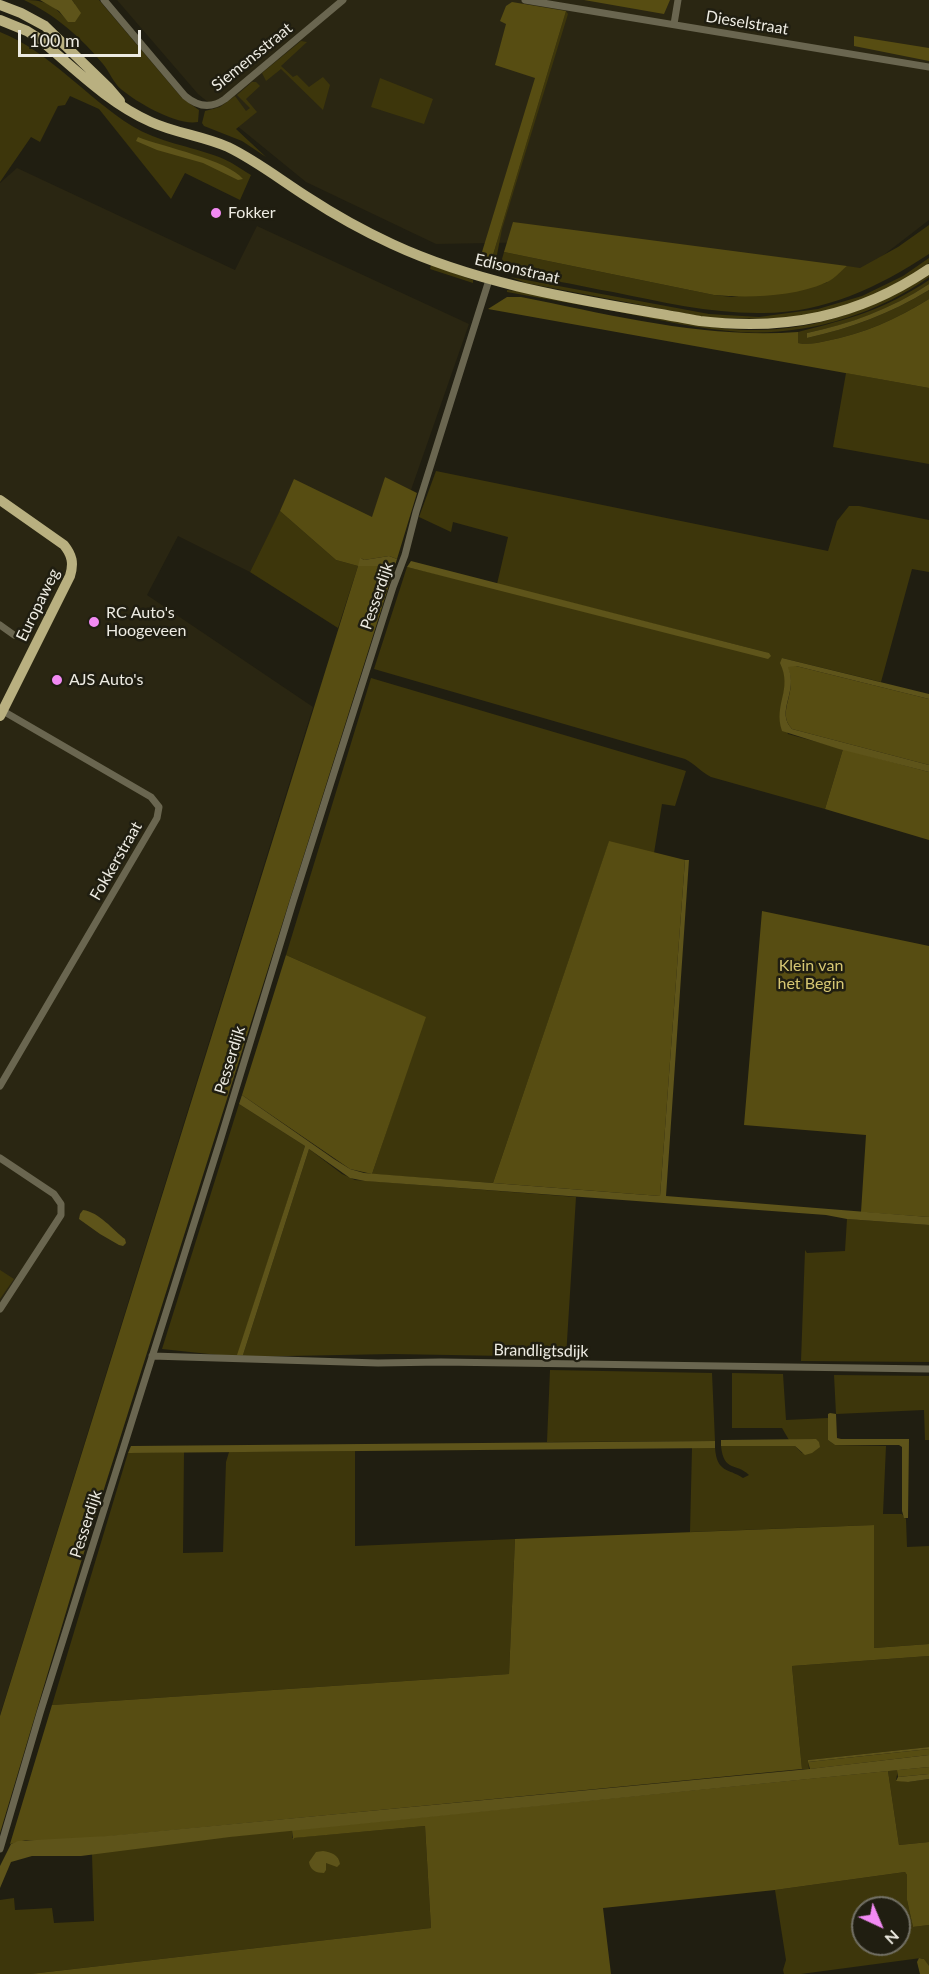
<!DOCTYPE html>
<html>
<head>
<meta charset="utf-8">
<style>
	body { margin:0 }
	#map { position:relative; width:929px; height:1974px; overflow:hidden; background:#201e11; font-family:Lato,sans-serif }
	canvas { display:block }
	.north { position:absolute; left:851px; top:1896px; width:60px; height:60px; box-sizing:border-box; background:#201e11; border:2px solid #727065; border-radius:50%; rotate:136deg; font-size:16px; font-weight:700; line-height:24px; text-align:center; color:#edebe2 }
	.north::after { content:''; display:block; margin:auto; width:21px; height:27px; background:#f28af3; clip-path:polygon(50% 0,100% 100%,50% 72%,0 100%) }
	.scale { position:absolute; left:18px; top:30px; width:123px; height:27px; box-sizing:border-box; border:3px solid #edebe2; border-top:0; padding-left:8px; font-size:18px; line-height:21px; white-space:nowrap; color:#edebe2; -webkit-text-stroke:4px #201e11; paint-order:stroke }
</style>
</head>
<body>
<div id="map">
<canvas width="929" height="1974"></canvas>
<div class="north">N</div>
<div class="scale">100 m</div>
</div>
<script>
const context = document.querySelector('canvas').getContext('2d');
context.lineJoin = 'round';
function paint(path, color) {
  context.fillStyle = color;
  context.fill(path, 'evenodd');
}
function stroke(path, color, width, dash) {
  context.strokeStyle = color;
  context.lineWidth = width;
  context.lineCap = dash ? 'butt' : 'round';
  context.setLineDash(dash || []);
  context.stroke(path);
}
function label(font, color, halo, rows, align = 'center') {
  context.font = font + ' Lato,sans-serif';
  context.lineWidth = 5;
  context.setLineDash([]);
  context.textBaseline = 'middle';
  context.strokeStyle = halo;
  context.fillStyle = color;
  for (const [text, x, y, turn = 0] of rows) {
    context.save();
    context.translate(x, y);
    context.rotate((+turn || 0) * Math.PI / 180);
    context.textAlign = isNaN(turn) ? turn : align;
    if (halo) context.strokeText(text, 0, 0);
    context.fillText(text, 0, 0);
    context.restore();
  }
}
paint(new Path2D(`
	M117,0H929V220L859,274L547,242L436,244L306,182L198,94Z
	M17,168L235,270L257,226L469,324L411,490L385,477L358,566L280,512L250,572L178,536L147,595L313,707L0,1715V183Z`), '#2a2612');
paint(new Path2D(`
	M24,0C47,0 53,5 69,22H75V4L72,0H99L182,98L199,110L198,122C177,126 138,103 122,90C113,83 110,72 103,64C82,38 54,14 24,0Z
	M566,11L568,14L502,229L496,260L503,269L504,273L480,265L483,261L487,264L490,265Z
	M0,32C50,52 86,97 132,126C158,142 190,146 219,157C230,161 241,169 251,175L240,200L185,173L171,199L99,109L70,96L65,105L58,106L40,142L31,137L0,182Z
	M301,41L307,42L281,66L293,77L297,75L309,87L323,77L330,85L323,110L281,69L266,81L262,73Z
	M380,78L433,99L424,124L371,107Z
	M252,82H256L260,86L246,99L257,112L236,129L266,157L242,141L204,126L202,123L205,111L220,107L235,96L246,111L250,108L237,95Z
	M929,225V254C879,287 824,313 763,313C713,314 662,302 613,292C594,289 574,284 555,281C539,279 524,278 509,273L502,259L504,252L714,295L732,297L826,283L847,266L860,268L898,247Z
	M929,258V263L909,277L874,295L833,310L785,319L709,318L526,283L510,277L709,314L759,317L818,309L862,296L903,276Z
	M431,265L473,280V283L430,269Z
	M929,275V277C876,315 805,336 740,332C699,329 659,320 619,312C582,305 544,299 507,292V290L526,292C568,300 610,308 652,316C684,322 715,329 747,330C812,332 875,309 929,275Z
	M929,280V284C891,309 851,324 807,333V338C851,328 890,314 929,290V299C897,319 863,334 826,341C817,343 808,345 798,343V332C849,319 884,310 929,280Z
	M846,373L929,388V464L833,447Z
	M436,471L828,551L837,521L849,506H859L929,520V572L912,569L881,682L782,658L786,679L780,717L788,734L843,749L825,809L711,777C701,772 695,764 685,759L374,669L407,567L769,653L497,584L508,537L453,522L451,532L419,517Z
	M280,511L336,560L358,566L338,628L250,572Z
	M371,678L686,771L675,806L662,804L654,853L609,842L493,1183L372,1174L425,1017L286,955Z
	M239,1104L305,1146L238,1354L243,1355L309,1149L342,1174L355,1180L576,1197L566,1357L392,1354L237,1357L162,1349Z
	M847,1219L929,1225V1362L801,1361L805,1250L807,1253L845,1251Z
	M0,1270L14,1279L0,1299Z
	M550,1370L712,1373L715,1441L547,1442Z
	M732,1373L783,1374L786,1420L828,1418V1440L835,1445L886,1446L883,1514H902L906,1519L907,1547L929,1546V1644L874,1648V1525L690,1532L692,1448H715C717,1473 728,1468 743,1478L749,1475C736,1462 724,1473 721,1446H795L802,1453L816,1439L789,1440L782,1428H732Z
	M834,1375L929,1376V1440H925L924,1410L836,1414Z
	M355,1451V1546L515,1539L509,1674L52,1705L128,1453L184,1452L183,1553L223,1552L226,1462L229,1452Z
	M929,1656V1747L808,1760L809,1769H802L792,1666Z
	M898,1770L896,1780L908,1782L929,1779V1842L899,1845L888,1771Z
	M425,1826L431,1928L30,1974H0V1900L14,1898L15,1910L52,1908L54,1923L94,1921L92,1854L148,1845L292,1830V1838Z
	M905,1872L907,1875V1900L913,1927L929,1925V1968L924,1959L921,1958L801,1974H784L783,1970L786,1960L775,1890ZM863,1908H899V1944H863Z`), '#3d360b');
paint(new Path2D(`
	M584,0H670L664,14Z
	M512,2L566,11L490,265L483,261L482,252L535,78L495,65L506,24L500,21L506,6Z
	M854,36L929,48V61L854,46Z
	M513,222L847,266C840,272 833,280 825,283C793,297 747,298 714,295L504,252Z
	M507,297H521C612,315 704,339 798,332V343C808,345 817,343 826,341C863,334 897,319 929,299V388L488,309Z
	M385,477L417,493L397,559L389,556L364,560L361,558L369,566H395L81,1562L0,1833V1716L358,566L336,560L280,511L294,479L372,517Z
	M787,666H796L929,699V765L792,729C775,711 800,692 787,666Z
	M843,749L929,772V840L825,809Z
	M609,841L685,860L660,1196L493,1183Z
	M762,911L929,946V1217L861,1212L866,1135L744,1125Z
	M286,955L426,1017L372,1174L350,1169L242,1095Z
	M874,1525V1648L929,1644V1656L792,1666L802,1769L81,1839L43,1841L26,1840L10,1844L52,1705L509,1674L515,1539Z
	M929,1749V1755L810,1769L808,1762Z
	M929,1767V1774L898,1777L897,1770Z
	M888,1771L899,1845L929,1842V1925L913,1927L907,1900V1875L905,1872L775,1890L603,1908L611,1974H30L431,1928L425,1826L294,1838L293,1840L292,1830Z
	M919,1958L924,1959L929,1966V1974H920L917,1962Z`), '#574d12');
paint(new Path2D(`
	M40,0H72L81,13L75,22H68L59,11Z
	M138,137C163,147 228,160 243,179L238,180L203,163L157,150L136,141Z
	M929,284V290C890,314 851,328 807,338V333C850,324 891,309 929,284Z
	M389,556L397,559L395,566H358L360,558L364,560Z
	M411,561L769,653L771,656L768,659L407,567Z
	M782,658L929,694V699L796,666L788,667C799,692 775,711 792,729L929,765V772L839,749L782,731C773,704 793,690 780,663Z
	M685,860H689L666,1196L929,1217V1225L847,1219L826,1215L365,1181L350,1178L309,1149L243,1355H237L305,1146L239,1104L242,1095L334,1159L350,1169L364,1173L660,1196Z
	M83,1210C99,1212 113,1230 125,1239L126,1243L123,1246L119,1245L100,1234L79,1219L80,1214Z
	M830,1413L836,1414L837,1438L841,1439H909L908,1518H904L902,1511V1447L899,1445H835L828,1440V1414Z
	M816,1439L819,1442L820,1447L812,1453L805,1455L795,1446H721V1440Z
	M715,1441V1448L128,1453L131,1446Z
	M929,1747V1749L808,1762V1760Z
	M929,1755V1767L230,1837L81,1856H32L11,1862L0,1888V1866L11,1844L18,1841L107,1836L809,1769Z
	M929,1774V1779L908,1782L896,1781L898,1777Z
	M323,1851C331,1852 339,1855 340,1864L337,1867L326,1863V1870L324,1873C316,1873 310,1870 309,1862L316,1852Z`), '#5e541a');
stroke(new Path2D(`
	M104,0L185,96C198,107 211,109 225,99L343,0
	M525,0L929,67
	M674,24L678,0
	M0,625L14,635
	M0,1086L157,818L159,807L151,797L3,711
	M0,1158L54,1194L61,1204V1215L0,1309
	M152,1356L378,1363L441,1362L929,1369
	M0,1849L40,1713L220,1141L293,902L393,587L405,555L416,512L489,280`), '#6a6650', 7);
stroke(new Path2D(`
	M0,5L21,13L45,26L108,87L120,101
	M0,20L27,31L38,38C74,68 108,103 151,122C175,133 203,136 228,147C257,161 282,181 309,198C335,215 364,231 392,244C489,289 597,302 700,321C785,331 858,317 929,269
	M0,500L64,545C72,555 74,563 70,576L0,716`), '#b9b080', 10);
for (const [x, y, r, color] of [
	[216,213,6,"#f28af3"],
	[94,622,6,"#f28af3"],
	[57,680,6,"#f28af3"]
]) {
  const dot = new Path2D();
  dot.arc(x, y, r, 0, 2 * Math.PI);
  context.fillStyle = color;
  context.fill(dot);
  stroke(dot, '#201e11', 2);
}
label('16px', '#edebe2', '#201e11', [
	["Dieselstraat",747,23,9],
	["Siemensstraat",252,57,-39],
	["Edisonstraat",517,269,13],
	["Pesserdijk",377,596,-71],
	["Europaweg",38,605,-64],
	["Fokkerstraat",116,861,-60],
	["Pesserdijk",230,1060,-73],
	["Brandligtsdijk",541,1351,1],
	["Pesserdijk",86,1524,-72]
]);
label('16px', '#edebe2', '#201e11', [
	["Fokker",228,213],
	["RC Auto's",106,613],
	["Hoogeveen",106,631],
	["AJS Auto's",69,680]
], 'left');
label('16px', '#d7c773', '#201e11', [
	["Klein van",811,966],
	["het Begin",811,984]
]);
</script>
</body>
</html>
